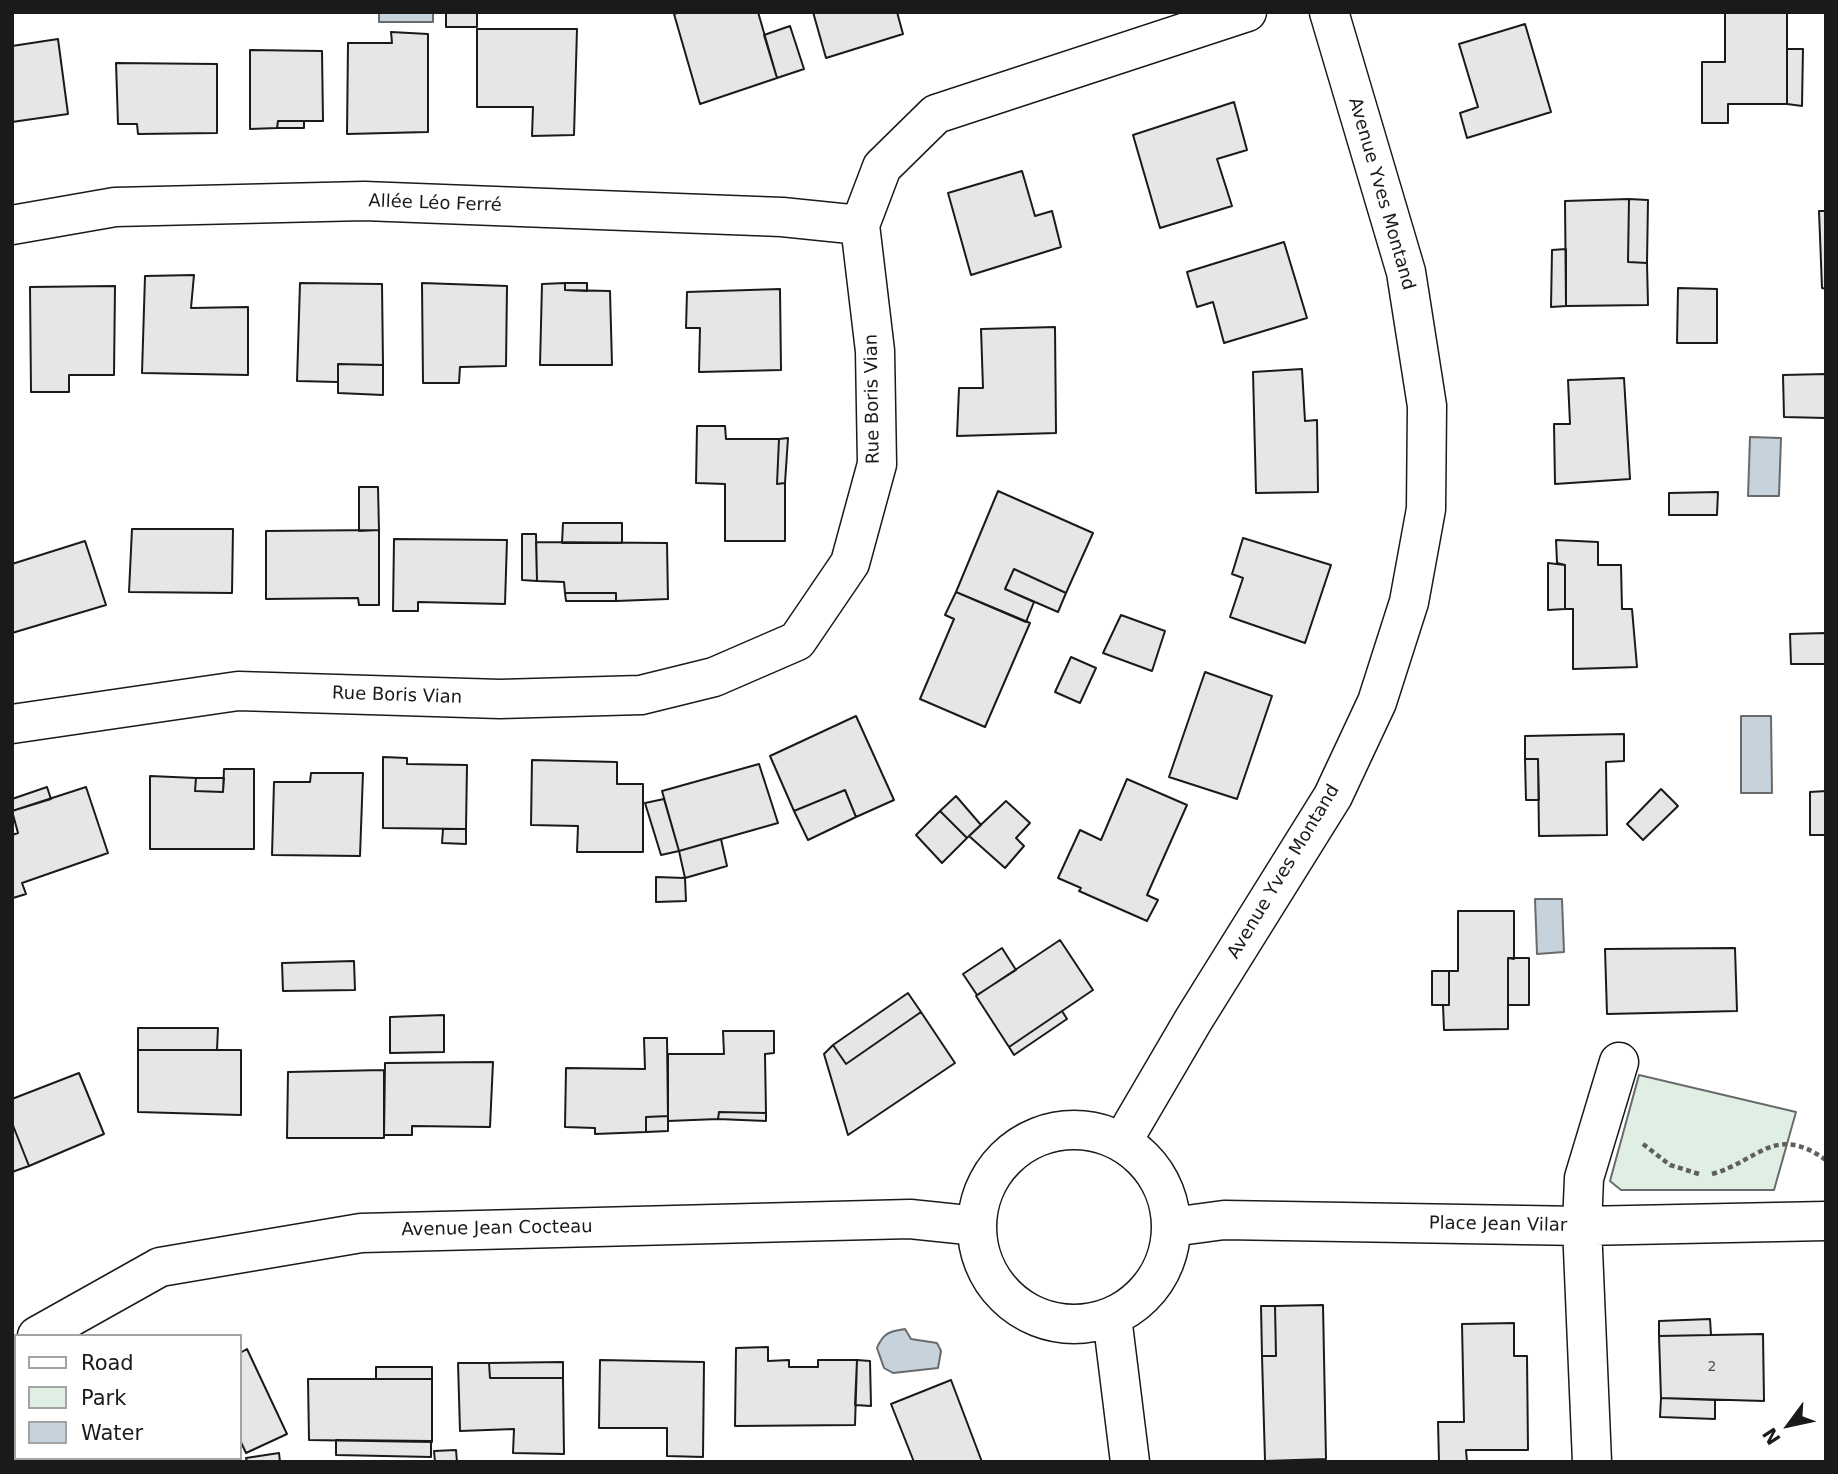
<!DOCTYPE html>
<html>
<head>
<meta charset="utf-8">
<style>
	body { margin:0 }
	#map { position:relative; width:1838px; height:1474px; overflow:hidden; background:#fff; font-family:"DejaVu Sans",sans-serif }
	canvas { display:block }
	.frame { position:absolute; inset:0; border:14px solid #1a1a1a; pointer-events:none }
	.legend { position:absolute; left:14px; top:1334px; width:228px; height:126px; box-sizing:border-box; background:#fff; border:2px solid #a3a3a3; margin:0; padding:9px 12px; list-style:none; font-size:21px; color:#1a1a1a }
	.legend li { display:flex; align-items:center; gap:14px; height:35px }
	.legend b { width:35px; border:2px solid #a3a3a3 }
	.north { position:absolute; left:1754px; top:1390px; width:70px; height:70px; -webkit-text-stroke:5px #fff; paint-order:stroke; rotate:237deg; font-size:19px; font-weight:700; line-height:28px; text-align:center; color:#1a1a1a }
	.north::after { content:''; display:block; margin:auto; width:24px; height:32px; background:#1a1a1a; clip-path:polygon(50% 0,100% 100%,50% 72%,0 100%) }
</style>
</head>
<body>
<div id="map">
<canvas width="1838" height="1474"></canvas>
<div class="frame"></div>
<ul class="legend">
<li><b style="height:9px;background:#fff"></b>Road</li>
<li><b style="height:19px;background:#e0efe3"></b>Park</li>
<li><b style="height:19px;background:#c6d2dc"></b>Water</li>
</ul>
<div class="north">N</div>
</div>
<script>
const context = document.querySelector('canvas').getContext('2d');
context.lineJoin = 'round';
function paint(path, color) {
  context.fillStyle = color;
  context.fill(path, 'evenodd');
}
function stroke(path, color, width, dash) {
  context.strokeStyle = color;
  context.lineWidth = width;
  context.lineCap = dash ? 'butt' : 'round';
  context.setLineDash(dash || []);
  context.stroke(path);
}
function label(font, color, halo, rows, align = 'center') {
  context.font = font + ' "DejaVu Sans",sans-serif';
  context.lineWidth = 5;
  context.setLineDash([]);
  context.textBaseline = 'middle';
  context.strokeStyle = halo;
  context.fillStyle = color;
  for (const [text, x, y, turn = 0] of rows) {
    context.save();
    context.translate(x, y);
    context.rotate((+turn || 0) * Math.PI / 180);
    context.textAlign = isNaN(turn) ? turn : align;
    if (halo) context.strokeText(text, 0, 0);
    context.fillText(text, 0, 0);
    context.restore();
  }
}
const green = new Path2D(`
	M1639,1075L1796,1112L1774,1190H1621L1610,1181Z`);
paint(green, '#e0efe3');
stroke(green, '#6a6a6a', 2);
const water = new Path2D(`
	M379,12H433V22H379Z
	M1750,437L1781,438L1779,496H1748Z
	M1741,716H1771L1772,793H1741Z
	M1535,899H1562L1564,952L1537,954Z
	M905,1329L911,1339L937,1343L941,1351L938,1368L893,1373L884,1368L877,1348C883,1333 890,1331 905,1329Z`);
paint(water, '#c6d2dc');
stroke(water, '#6a6a6a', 2);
const building = new Path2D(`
	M446,12H477V27H446Z
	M681,12H758L777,78L700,104L674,14Z
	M813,12H897L903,34L826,58Z
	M1725,12H1787V104H1728V123H1702V62H1725Z
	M1525,24L1551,112L1467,138L1460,113L1478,107L1459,44Z
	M790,26L804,69L777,78L764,35Z
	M477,29H577L574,135L532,136L533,107H477Z
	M391,32L428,34V132L347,134L348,43H392Z
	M58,39L68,114L12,122V46Z
	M1787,49H1803L1802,106L1787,104Z
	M250,50L322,51L323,121H278L277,128L250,129Z
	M116,63L217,64V133L138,134L137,124H118Z
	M1234,102L1247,150L1217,159L1232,206L1160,228L1133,135Z
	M278,121H304V128H277Z
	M1022,171L1035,216L1052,211L1061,247L971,275L948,193Z
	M1629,199L1648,200L1647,263L1628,262Z
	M1629,199L1628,262L1647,263L1648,305L1566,306L1565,201Z
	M1819,211H1826V289L1822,288Z
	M1284,242L1307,318L1224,343L1213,302L1197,307L1187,272Z
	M1566,249V306L1551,307L1552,250Z
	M194,275L191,308L248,307V375L142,373L145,276Z
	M300,283L382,284L383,365L338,364V382L297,381Z
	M422,283L507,286L506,366L460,367L459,383H423Z
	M565,283H587V291L565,290Z
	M565,283V290L610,291L612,365H540L542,284Z
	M115,286L114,375H69V392H31L30,287Z
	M1678,288L1717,289V343H1677Z
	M780,289L781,370L699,372L700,328H686L687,292Z
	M1055,327L1056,433L957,436L959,388H983L981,329Z
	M338,364L383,365V395L338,393Z
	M1302,369L1305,421L1317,420L1318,492L1256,493L1253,372Z
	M1826,374V418L1784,417L1783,375Z
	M1624,378L1630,479L1555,484L1554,424H1570L1568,380Z
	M697,426H725L726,439H779L777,484L785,483V541H725V484L696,483Z
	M788,438L785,483L777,484L779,439Z
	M359,487H378L379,530L359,531Z
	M998,491L1093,533L1066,593L1014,569L1005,589L1034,602L1026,622L956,592Z
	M1718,492L1717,515H1669V493Z
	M563,523H622V543H562Z
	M132,529H233L232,593L129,592Z
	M379,530V605H359L358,598L266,599V531Z
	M522,534H536L537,581L522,580Z
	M1243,538L1331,565L1305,643L1230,617L1243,578L1232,574Z
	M394,539L507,540L505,604L418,602V611H393Z
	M1556,540L1598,542V565H1621L1622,609H1632L1637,667L1573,669V609H1565V565L1557,563Z
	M85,541L106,605L12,633V564Z
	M536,542L667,543L668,599L616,601V593H565L564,582L537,581Z
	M1548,563L1565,565V609L1548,610Z
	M1014,569L1066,593L1058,612L1005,589Z
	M956,592L1030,623L985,727L920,699L954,619L945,615Z
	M565,593H616V601H566Z
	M1121,615L1165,631L1152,671L1103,653Z
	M1826,633V664H1791L1790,634Z
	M1071,657L1096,668L1080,703L1055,692Z
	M1205,672L1272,696L1237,799L1169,777Z
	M856,716L894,800L856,817L845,790L794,811L770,756Z
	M1624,734V761L1606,762L1607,835L1539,836L1538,759H1525V736Z
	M383,757L407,758V764L467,765L466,829L383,828Z
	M1525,759H1538L1539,800H1526Z
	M532,760L617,762V784H643V852H577L578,826L531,825Z
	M759,764L778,823L679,851L662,791Z
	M224,769H254V849H150V776L196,778L195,791L223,792Z
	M311,773H363L360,856L272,855L274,782H310Z
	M196,778H224L223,792L195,791Z
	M1127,779L1187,805L1147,895L1158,900L1147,921L1079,891L1081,888L1058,878L1080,830L1101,840Z
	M47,787L51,799L12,811V799Z
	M86,787L108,853L22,883L26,894L13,898L12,835L18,833L12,811Z
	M1661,789L1678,806L1643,840L1627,824Z
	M845,790L856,817L808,840L794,811Z
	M1826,791V835H1810V792Z
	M956,796L981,825L967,838L940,811Z
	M664,799L679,851L661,855L645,803Z
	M1006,801L1030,823L1016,838L1024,846L1005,868L969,836Z
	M940,811L967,838L942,863L916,835Z
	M443,829H466V844L442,843Z
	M721,839L727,866L685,878L679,851Z
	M656,877L685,878L686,901L656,902Z
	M1458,911H1514V959L1508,958V1029L1444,1030L1443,1005H1449V971H1458Z
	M1060,940L1093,990L1009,1047L976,996Z
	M1002,948L1016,970L977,995L963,974Z
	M1735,948L1737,1011L1607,1014L1605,949Z
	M1508,958H1529V1005H1508Z
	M354,961L355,990L283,991L282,963Z
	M1432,971H1449V1005H1432Z
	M908,993L921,1012L846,1064L833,1045Z
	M1062,1011L1067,1019L1014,1055L1009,1047Z
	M921,1012L955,1063L848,1135L824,1054L833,1045L846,1064Z
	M444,1015V1052L390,1053V1017Z
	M138,1028H218L217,1050H138Z
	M723,1031H774V1053L765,1054L766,1113L719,1112L718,1119L668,1121V1054H724Z
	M644,1038H667L668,1116L646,1117V1132L595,1134V1128L565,1127L566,1068L645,1069Z
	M138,1050H241V1115L138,1112Z
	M493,1062L490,1127L412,1126V1135H384L385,1063Z
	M384,1070V1138H287L288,1072Z
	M79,1073L104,1134L29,1166L12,1123V1099Z
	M719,1112L766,1113V1121L718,1119Z
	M668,1116V1131L646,1132V1117Z
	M12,1123L29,1166L12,1172Z
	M1323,1305L1326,1459L1265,1461L1262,1356H1276L1275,1306Z
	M1261,1306H1275L1276,1356H1262Z
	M1710,1319L1711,1335L1659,1336V1321Z
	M1514,1323V1356H1527L1528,1450H1466L1467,1462H1439L1438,1422H1464L1462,1324Z
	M1763,1334L1764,1401L1661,1398L1659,1336Z
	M768,1347V1361L789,1360V1367H818V1360H857L855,1425L735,1426L736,1348Z
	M247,1349L287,1434L246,1453L240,1440V1353Z
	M600,1360L704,1362L703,1457L667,1456V1428H599Z
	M857,1360L870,1361L871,1406L855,1405Z
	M563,1362V1378H490L489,1363Z
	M458,1363H489L490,1378H563L564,1454L513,1453L514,1429L460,1431Z
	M376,1367H432V1379H376Z
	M308,1379H432V1442L309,1440Z
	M951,1380L982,1462H914L891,1404Z
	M1661,1398L1715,1400V1419L1660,1417Z
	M336,1440L431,1441V1457L336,1455Z
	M456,1450L457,1462H435L434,1451Z
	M279,1453L280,1462H247L246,1458Z
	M29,1458H104L106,1462H31Z`);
paint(building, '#e6e6e6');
stroke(building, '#1a1a1a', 2);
const street = new Path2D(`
	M12,225L115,207L364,201L782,217L860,225
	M12,724L238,691L500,699L641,695L714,677L797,641L850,563L877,464L875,351L860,225L882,167L936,114L1247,12
	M977 1227a97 97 0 1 1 194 0a97 97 0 1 1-194 0Z
	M1122,1142L1194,1019L1333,796L1377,702L1409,602L1426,509L1427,406L1406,272L1329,12
	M1172,1227L1224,1220L1582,1226L1826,1221
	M1112,1317L1130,1462
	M37,1336L160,1267L361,1233L910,1219L977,1226
	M1592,1462L1582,1226L1584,1178L1619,1062`);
stroke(street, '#1a1a1a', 41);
stroke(new Path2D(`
	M1643,1144L1670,1165L1699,1174
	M1712,1174C1759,1161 1774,1123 1826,1160`), '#5f5f5f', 4.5, [5, 3.5]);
stroke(street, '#fff', 38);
label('14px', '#4d4d4d', null, [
	["2",1712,1367]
]);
label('18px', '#1a1a1a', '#fff', [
	["Avenue Yves Montand",1381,194,74],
	["Allée Léo Ferré",435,204,2],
	["Rue Boris Vian",873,399,-91],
	["Rue Boris Vian",397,696,2],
	["Avenue Yves Montand",1284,872,-59],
	["Place Jean Vilar",1498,1225,1],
	["Avenue Jean Cocteau",497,1229,-1]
]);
</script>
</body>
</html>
